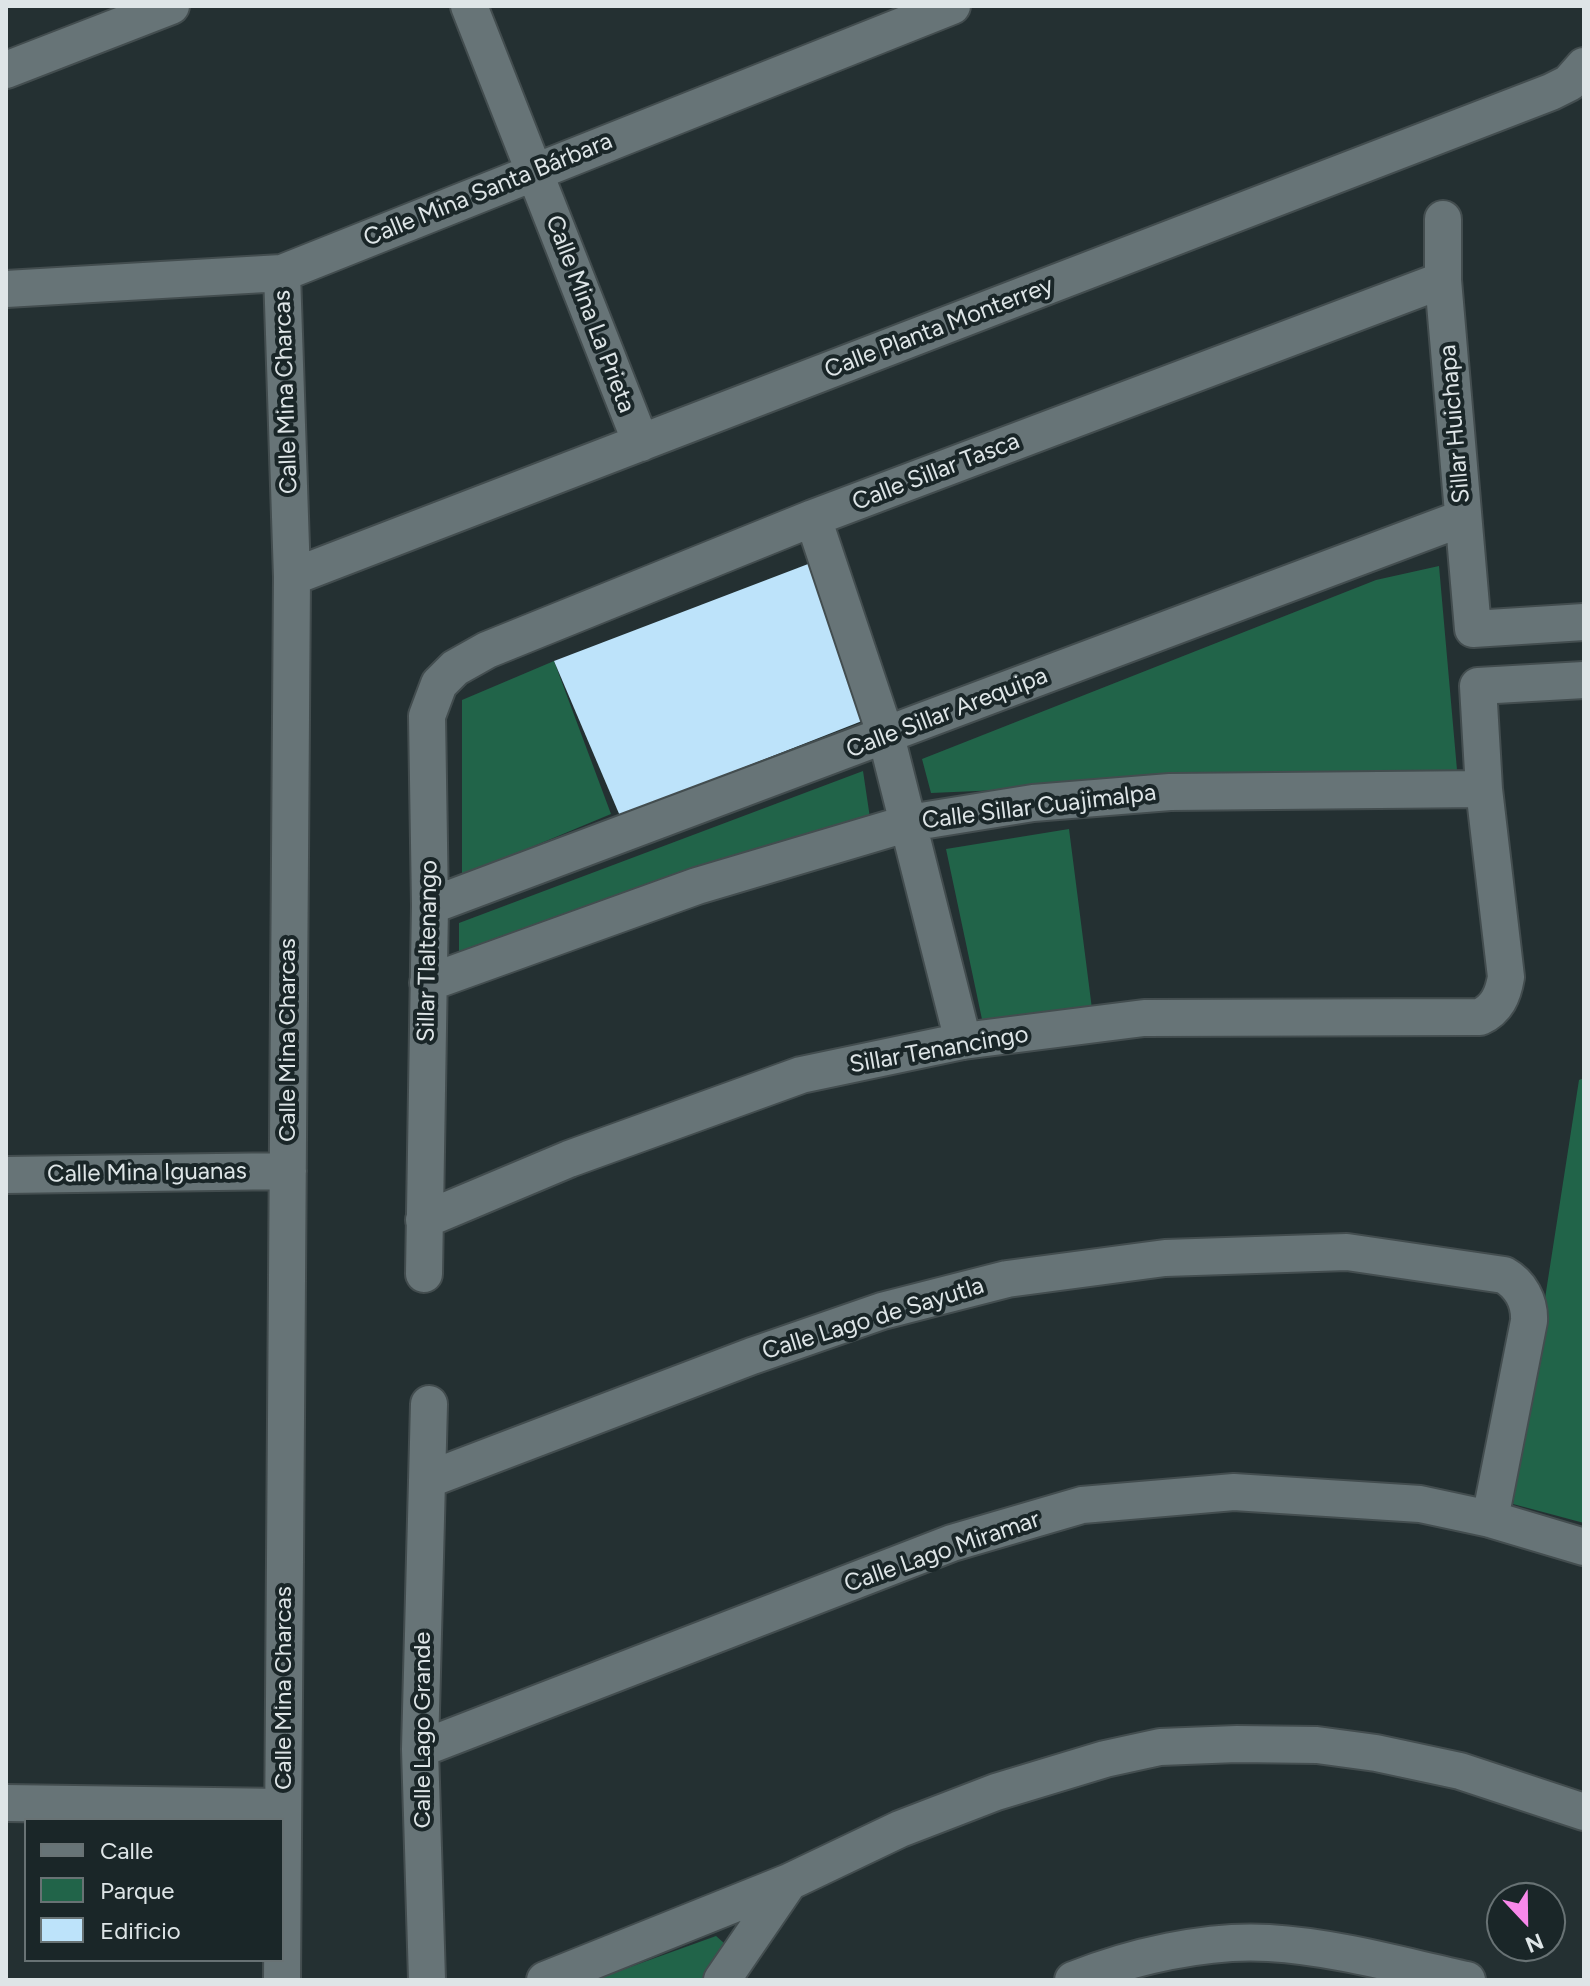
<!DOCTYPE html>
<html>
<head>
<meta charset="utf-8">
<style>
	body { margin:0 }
	#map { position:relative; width:1590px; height:1986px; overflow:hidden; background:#243032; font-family:Figtree,sans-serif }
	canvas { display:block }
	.frame { position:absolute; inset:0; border:8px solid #dee5e7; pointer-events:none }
	.legend { position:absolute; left:24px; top:1818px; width:260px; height:144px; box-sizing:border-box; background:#1a2628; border:2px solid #687274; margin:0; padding:10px 14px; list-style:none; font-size:24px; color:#dee5e7 }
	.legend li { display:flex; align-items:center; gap:16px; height:40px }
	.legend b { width:40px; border:2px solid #687274 }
	.north { position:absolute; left:1486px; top:1882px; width:80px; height:80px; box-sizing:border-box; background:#1a2628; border:2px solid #687274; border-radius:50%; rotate:158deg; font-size:22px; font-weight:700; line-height:32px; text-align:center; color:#dee5e7 }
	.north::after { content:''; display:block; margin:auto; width:28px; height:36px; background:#f888ea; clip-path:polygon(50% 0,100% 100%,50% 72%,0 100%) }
</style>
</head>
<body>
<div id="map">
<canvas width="1590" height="1986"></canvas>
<div class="frame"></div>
<ul class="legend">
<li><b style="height:10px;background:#677477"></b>Calle</li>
<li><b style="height:22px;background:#216449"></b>Parque</li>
<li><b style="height:22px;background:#bde3fa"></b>Edificio</li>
</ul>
<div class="north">N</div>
</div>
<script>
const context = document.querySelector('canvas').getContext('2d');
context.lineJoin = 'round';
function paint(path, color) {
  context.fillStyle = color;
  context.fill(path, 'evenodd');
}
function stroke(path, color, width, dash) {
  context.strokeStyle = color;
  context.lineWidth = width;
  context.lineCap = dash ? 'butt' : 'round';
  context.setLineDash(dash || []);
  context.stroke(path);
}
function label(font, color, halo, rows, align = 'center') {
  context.font = font + ' Figtree,sans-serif';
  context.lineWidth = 8;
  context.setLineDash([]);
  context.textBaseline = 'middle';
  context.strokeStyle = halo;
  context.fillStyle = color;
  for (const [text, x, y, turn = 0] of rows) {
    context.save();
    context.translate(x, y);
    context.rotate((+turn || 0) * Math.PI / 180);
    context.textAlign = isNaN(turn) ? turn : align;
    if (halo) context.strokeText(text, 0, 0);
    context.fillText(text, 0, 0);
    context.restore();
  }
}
paint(new Path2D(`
	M1439,566L1457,770L931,793L922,759L1376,580Z
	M554,661L611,814L462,876V700Z
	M863,771L870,818L694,869L459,952V923Z
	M1069,829L1092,1009L983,1024L946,849Z
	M1584,1078V1523L1513,1504L1579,1080Z
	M716,1936L724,1943L725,1949L705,1980H594Z`), '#216449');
paint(new Path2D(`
	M816,561L862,721L620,816L554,661Z`), '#bde3fa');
const street = new Path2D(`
	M469,6L641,443
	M6,70L171,6
	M1443,219V280L1473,629L1584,622
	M282,273L292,577L282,1980
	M6,289L282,273L952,6
	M813,518L886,736L963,1041
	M292,577L1551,92L1569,83L1584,66
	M430,906L1463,518
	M428,983L697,886L909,823L1033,803L1170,792L1484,789
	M6,1175L288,1171
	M424,1220L569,1159L801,1075L963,1041L1144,1018L1480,1017C1497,1009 1503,995 1506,977L1484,789L1478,686L1584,680
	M424,1274L430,906L427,716L439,684L455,668L487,650L813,518L1443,280
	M427,1480L752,1356L882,1311L1007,1279L1165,1258L1347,1252L1504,1275C1520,1284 1530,1301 1529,1321L1490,1519
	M420,1749L952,1543L1082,1505L1234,1492L1420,1504L1490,1519L1584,1547
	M6,1803L283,1807
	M427,1980L420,1749L429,1404
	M545,1980L789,1882L900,1829L996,1792L1105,1759L1160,1747L1237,1744L1317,1745L1376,1753L1460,1771L1584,1812
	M722,1980L789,1882
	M1073,1980C1130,1957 1207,1939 1269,1943C1336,1947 1402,1966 1467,1980`);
stroke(street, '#434d4f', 40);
stroke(street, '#677477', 36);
label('24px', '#dee5e7', '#1a2628', [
	["Calle Mina Santa Bárbara",488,190,-22],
	["Calle Mina La Prieta",590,314,69],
	["Calle Planta Monterrey",939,328,-21],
	["Calle Mina Charcas",286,392,-92],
	["Sillar Huichapa",1455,424,-95],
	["Calle Sillar Tasca",936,472,-21],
	["Calle Sillar Arequipa",947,713,-21],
	["Calle Sillar Cuajimalpa",1039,807,-7],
	["Sillar Tlaltenango",428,951,-89],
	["Calle Mina Charcas",288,1040,-90],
	["Sillar Tenancingo",939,1050,-10],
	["Calle Mina Iguanas",147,1173,-1],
	["Calle Lago de Sayutla",873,1319,-17],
	["Calle Lago Miramar",942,1552,-19],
	["Calle Mina Charcas",284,1688,-90],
	["Calle Lago Grande",423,1730,-90]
]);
</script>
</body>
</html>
